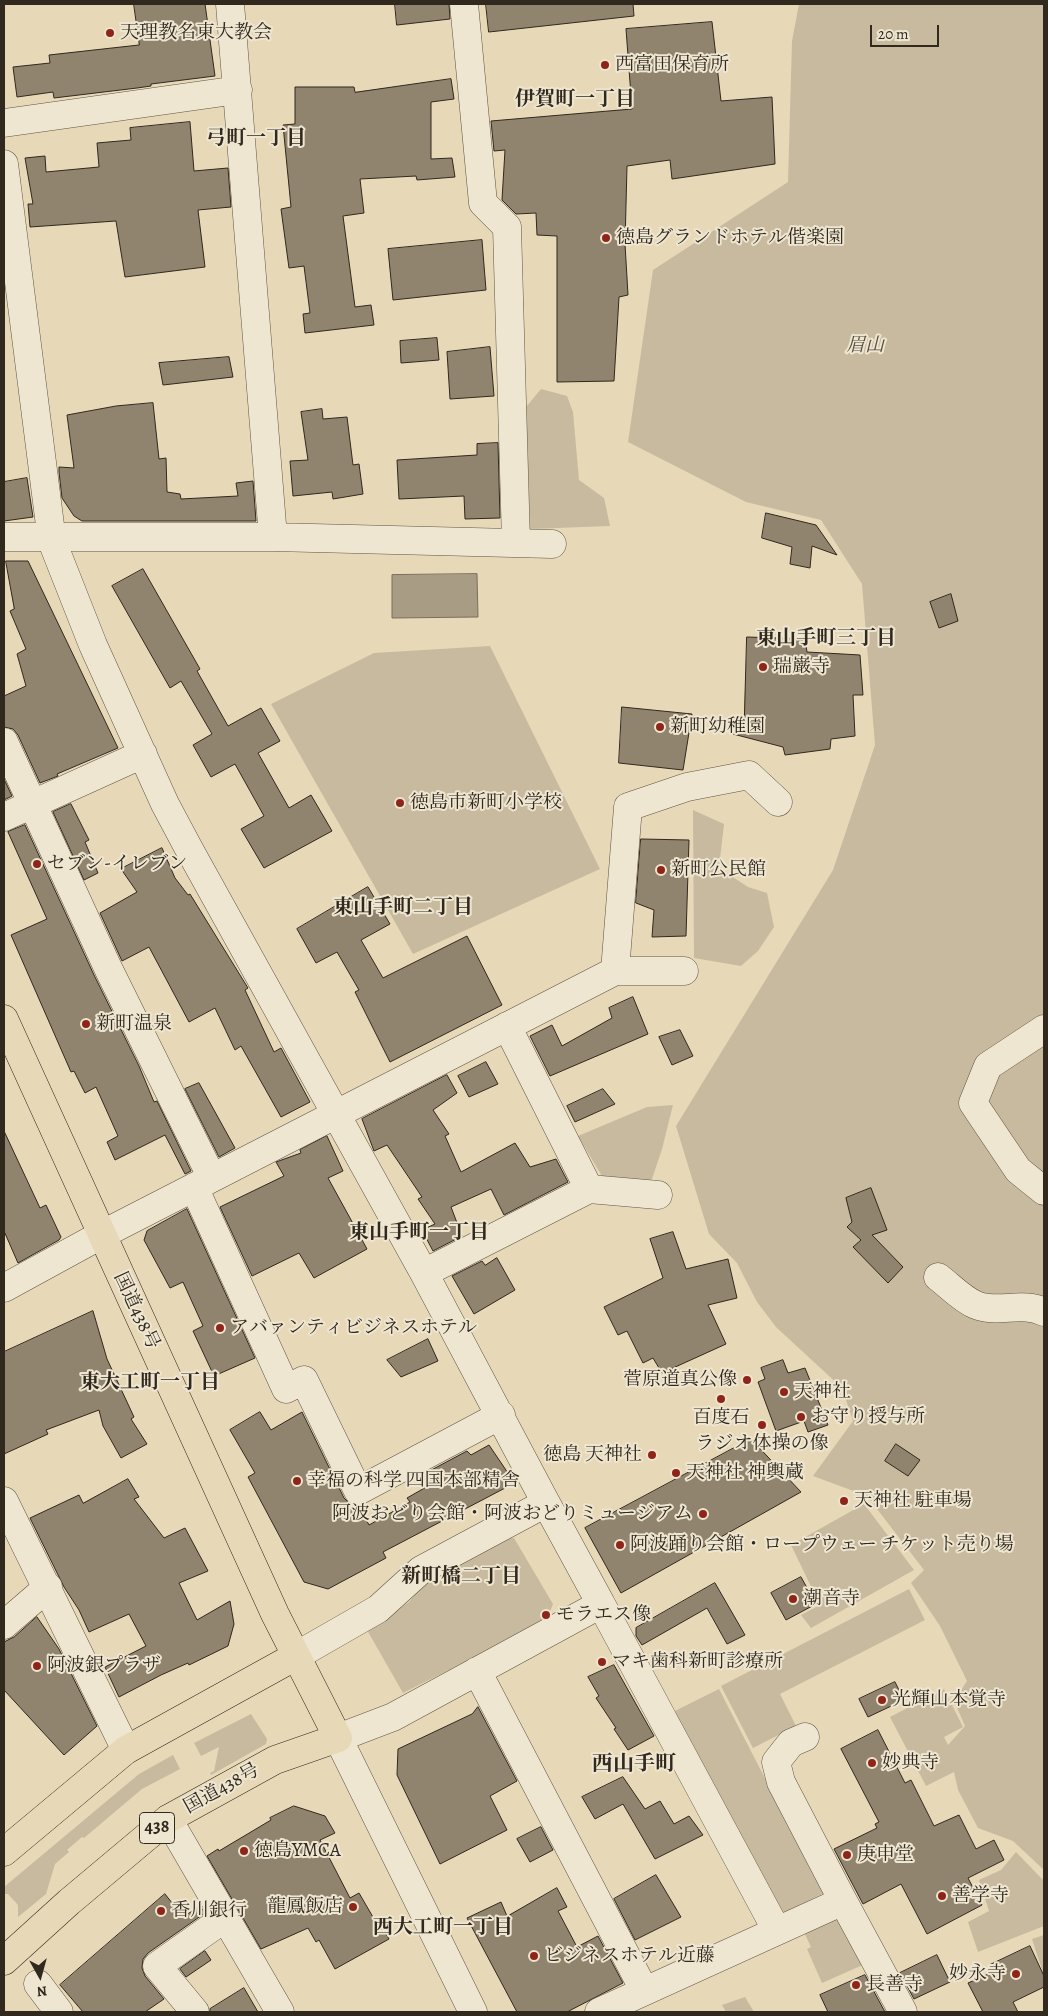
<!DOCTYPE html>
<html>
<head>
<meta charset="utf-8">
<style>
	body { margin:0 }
	#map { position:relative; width:1048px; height:2016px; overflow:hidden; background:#e7d8b8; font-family:Alegreya,serif }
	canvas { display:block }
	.frame { position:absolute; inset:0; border:5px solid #31281e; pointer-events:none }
	.north { position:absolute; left:15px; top:1951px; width:50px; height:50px; -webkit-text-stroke:4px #efe6d1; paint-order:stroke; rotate:173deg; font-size:14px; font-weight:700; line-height:20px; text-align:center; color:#31281e }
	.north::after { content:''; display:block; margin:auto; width:18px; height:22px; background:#31281e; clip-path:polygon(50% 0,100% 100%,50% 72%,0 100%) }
	.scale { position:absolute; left:870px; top:25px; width:69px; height:22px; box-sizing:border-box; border:2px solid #31281e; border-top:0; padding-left:6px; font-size:15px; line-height:18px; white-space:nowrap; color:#31281e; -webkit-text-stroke:4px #efe6d1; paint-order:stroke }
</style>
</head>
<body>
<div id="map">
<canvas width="1048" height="2016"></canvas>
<div class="frame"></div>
<div class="north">N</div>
<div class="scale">20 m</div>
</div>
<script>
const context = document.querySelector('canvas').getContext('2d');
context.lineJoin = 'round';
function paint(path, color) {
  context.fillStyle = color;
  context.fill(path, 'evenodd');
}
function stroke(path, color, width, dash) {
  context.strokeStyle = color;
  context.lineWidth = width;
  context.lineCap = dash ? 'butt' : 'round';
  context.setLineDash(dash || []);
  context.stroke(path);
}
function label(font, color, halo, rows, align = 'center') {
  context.font = font + ' Alegreya,"Noto Serif JP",serif';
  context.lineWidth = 4;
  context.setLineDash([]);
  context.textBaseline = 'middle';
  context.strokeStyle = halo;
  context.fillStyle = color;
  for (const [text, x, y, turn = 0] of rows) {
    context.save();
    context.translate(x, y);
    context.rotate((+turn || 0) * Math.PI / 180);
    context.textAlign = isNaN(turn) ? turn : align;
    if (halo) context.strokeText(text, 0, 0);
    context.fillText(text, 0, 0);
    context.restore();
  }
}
paint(new Path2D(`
	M799,4H1044V1870L1013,1841L978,1828L958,1790L954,1772L926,1786L890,1717L944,1689L963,1727L944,1737L948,1745L965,1726L954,1701L967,1681L940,1626L911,1583L924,1570L867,1496L813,1476L853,1421L842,1388L776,1327L757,1302L737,1263L709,1234L676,1126L833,870L875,745L862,584L821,520L746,502L628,442L653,270L788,182L792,41Z
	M541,389L567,396L573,412L579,480L604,498L610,526L530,529L526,407Z
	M490,646L600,869L413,954L271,704L374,653Z
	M693,810L724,824L719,868L748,887L767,893L774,927L758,951L741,966L694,958Z
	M673,1105L662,1149L652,1179L645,1182L602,1176L578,1136L647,1107Z
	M864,1504L914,1570L811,1628L801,1615L820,1605L791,1545Z
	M498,1538H514L553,1604L546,1621L403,1693L367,1630L409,1602L428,1578Z
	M909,1589L925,1620L780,1694L796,1726L753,1748L721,1686Z
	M719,1689L824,1893L778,1916L673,1712Z
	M251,1714L267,1739L266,1744L211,1775L210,1773L214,1771L219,1747L201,1756L194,1743Z
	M173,1755L180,1769L142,1789L84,1838L82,1837L67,1850L69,1852L55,1864L46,1894L18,1917V1905L8,1894H4V1887L139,1774Z
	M1016,1852L1044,1881V1926L978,1952L968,1922L989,1911L979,1880L1001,1870Z
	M842,1915L865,1964L822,1983L807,1949L811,1947L804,1932Z
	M1044,1935V1976L1032,1939Z
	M745,1997L754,2012H726L722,2005Z`), '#c8ba9e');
const water = new Path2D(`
	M477,574L478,617L392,618V575Z`);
paint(water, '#a99c84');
stroke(water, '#796e5b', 1);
const building = new Path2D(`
	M134,4H205L215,76L151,84V86L137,88L54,98L53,92L17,97L13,67L50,63L49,55L139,45Z
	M395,4H449L450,19L397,25Z
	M486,4H633L634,16L489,32Z
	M712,22L721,101L772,97L775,164L672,179L670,160L627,166L625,244L628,295L619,297L614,381L557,382V236L537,235L536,213L516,214L502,200L505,150L494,151L491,121L632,109L626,29Z
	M451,79L454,99L431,102V159L452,158L455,177L417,180L416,176L360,179L364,213L343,216L355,307L371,305L374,325L305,333L303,314L310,313L304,266L289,268L281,209L291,207L283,125L295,124V87H354L355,92Z
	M190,122L194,171L228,168L231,207L198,210L205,267L125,277L116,221L30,227L28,204H33L25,158L45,156L46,172L99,167L97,143L131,140L130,128Z
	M482,240L486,290L393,300L388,249Z
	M437,338L439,360L401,363L400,341Z
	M490,347L494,396L450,399L447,352Z
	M229,357L233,377L163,385L159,363Z
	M153,403L159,459L166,458L167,492L180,494L181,499L238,496L236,483L253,481L256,521H82L74,516L62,498L59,472V467L74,468L67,415L116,406Z
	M322,409L323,419L347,417L353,465L359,464L363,494L333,499L332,492L293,496L290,461L308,460L301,412Z
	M498,443L500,518L465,519L464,496L399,499L397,460L477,455V444Z
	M27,478L33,517L4,521V482Z
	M766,513L816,525L837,555L812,546L810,568L790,564L792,547L762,538Z
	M6,561H28L118,748L57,774L58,776L40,783L18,735L13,729L4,727V696L26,686L17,654L26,649L10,611L14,609Z
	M143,569L200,669L197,671L228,726L261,708L280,741L258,753L289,808L311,795L332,831L264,868L241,829L264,816L235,764L211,777L193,745L212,734L181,681L170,688L112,586Z
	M951,594L958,621L939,628L930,602Z
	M747,637L805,639L807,652L860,655L863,695H853L855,736L831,739L830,749L785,755L783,747L733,734L735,717L744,718Z
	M622,707L692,714L683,770L619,763Z
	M4,779L12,796L4,800Z
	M71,804L89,840L85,842L98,873L84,880L53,812Z
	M25,825L94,975L139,1066L154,1102L157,1101L191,1171L185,1174L165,1135L115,1160L107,1142L118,1136L96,1087L85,1093L74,1071L71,1072L11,935L47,919L8,832Z
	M641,839L689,840L686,936L652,937L654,910L636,903Z
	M162,848L175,878L188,895L190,894L248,988L245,990L274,1052L281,1048L310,1102L281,1117L241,1046L235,1050L215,1008L189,1022L149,947L122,961L100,913L137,892L121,869Z
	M368,887L390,924L361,940L383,978L467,936L502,1005L390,1062L355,992L359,990L337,952L316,963L297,929Z
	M633,997L648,1034L550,1076L530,1036L552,1025L562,1046L612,1018L609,1008Z
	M680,1030L693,1056L672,1065L659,1037Z
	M486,1062L498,1084L469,1097L458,1076Z
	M447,1075L457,1093L433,1110L449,1134L445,1136L461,1172L515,1143L530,1167L556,1159L568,1182L504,1215L491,1189L451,1207L462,1236L433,1251L422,1230L435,1224L418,1199L422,1197L387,1145L374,1151L362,1119Z
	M199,1083L235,1148L219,1157L185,1089Z
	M603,1089L615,1104L575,1122L567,1106Z
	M4,1131L40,1208L46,1205L61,1237L59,1240L18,1263L4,1231Z
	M327,1136L343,1171L328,1178L367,1249L314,1278L299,1253L252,1276L220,1207L284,1176L276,1162L301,1153L300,1150Z
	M871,1188L887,1230L872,1235L903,1267L888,1283L853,1247L861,1240L847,1227L852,1222L846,1198Z
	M187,1209L255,1358L214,1376L193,1331L203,1326L183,1282L170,1288L144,1240L147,1231Z
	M673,1232L686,1269L728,1259L737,1298L708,1305L726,1344L662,1373L653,1358L643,1363L627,1331L618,1335L604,1307L663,1278L650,1239Z
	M497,1258L515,1290L474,1314L452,1276L482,1261L485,1265Z
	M93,1311L107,1359L134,1417L131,1419L147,1444L121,1458L103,1426L99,1410L46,1430L48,1434L4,1454V1352Z
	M428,1339L438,1361L401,1377L387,1360Z
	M783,1360L788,1373L805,1368L828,1425L808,1432L804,1421L776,1431L758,1382L765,1379L761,1368Z
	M260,1412L271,1430L302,1412L344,1498L350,1504L359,1506L369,1525L410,1502L407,1498L428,1486L422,1475L467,1451L471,1455L489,1445L510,1476L507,1487L383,1552L386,1558L328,1589L304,1582L248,1477L255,1473L230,1430Z
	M751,1439L801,1492L621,1593L585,1528Z
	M896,1444L920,1460L908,1476L885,1461Z
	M128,1479L139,1497L134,1499L164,1538L185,1528L208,1571L179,1583L197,1620L230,1601L234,1624L228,1646L189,1665L188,1663L161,1675L119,1697L105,1667L146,1646L129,1614L89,1632L79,1610L64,1587L30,1518L79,1495L83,1503Z
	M801,1577L816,1604L786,1620L771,1593Z
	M715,1583L745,1635L727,1644L707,1608L642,1645L636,1636V1628Z
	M37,1617L59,1649L97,1726L64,1755L4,1690V1642L14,1637Z
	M614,1665L654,1736L628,1750L614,1729L616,1728L596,1698L599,1696L588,1677Z
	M895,1682L904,1700L868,1717L859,1699Z
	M478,1707L517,1781L490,1796L507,1830L440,1864L397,1775L398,1749L472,1714Z
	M878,1730L905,1783L911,1780L934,1826L959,1815L976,1849L994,1840L1004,1860L968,1878L982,1905L927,1934L901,1884L863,1904L834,1849L877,1828L875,1824L879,1822L841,1749Z
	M623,1777L645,1809L660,1801L674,1824L689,1816L703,1835L655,1859L623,1804L595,1819L582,1797Z
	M294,1806L325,1816L335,1833L320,1840L350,1898L359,1893L377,1924L379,1923L389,1939L335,1969L319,1940L316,1942L308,1928L261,1949L207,1856L218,1849L219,1851L271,1820L270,1818Z
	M541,1827L553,1850L530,1862L517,1839Z
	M656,1875L681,1917L635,1940L614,1899Z
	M557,1888L567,1907L558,1911L577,1947L598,1936L623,1983L567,2012H517L467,1918L501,1902L507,1916Z
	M165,1894L183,1917L200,1906L205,1913L148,1953L143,1959L142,1968L145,1976L164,1999L145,2012H83L60,1985Z
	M1030,1946L1044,1976V1987L1013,2002L1018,2012H983L968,1983L993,1972L990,1965Z
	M205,1951L211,1960L186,1977L180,1969Z
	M937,1955L950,1982L914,1999L900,1973Z
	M865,1975L885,2012H828L820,1995Z
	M244,1988L258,2012H210V2009Z`);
paint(building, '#90846e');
stroke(building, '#31281e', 1);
const minor = new Path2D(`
	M230,4L273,537
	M464,4L483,203L507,227L516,542
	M4,123L238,90
	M4,164L52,541L93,645L165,804L189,849L424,1273L546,1503
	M4,537H273L552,544
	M4,742L108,968L212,1178
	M4,817L143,754
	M615,971L628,807L687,787L749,775L778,802
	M507,1026L589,1189
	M1044,1029L988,1066L973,1103L1018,1170L1044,1191
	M194,1187L286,1389L304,1380L358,1491L501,1415
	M424,1273L589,1189L658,1195
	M938,1277C950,1286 963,1300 976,1305C997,1314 1023,1301 1044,1312
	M4,1288L101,1235L615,971H684
	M4,1501L126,1750
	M601,1604L777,1931
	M4,1625L48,1587
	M296,1656L378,1609L421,1570L546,1503L601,1604L393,1717L338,1738L473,2012
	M477,1671L644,1990
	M805,1737L791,1743L776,1762L781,1782L843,1901
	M168,1819L280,2012
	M38,1984L59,2012
	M195,2012L157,1966L225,1918
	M599,2012L843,1901L903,2012`);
const highway = new Path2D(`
	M4,1019L275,1614L338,1738L275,1760L168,1819L69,1902L4,1961
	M4,1852L126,1750L296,1656`);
stroke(minor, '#5e5444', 29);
stroke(highway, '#31281e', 29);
stroke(minor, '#efe6d1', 28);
stroke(highway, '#e7d8b8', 28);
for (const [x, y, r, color] of [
	[110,33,5,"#8f2418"],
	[605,65,5,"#8f2418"],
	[606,238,5,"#8f2418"],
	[763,667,5,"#8f2418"],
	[660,727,5,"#8f2418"],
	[400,803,5,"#8f2418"],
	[37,864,5,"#8f2418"],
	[661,870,5,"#8f2418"],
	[86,1024,5,"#8f2418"],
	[220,1328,5,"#8f2418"],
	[747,1380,5,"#8f2418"],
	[784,1392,5,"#8f2418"],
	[721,1399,5,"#8f2418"],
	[801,1417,5,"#8f2418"],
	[762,1425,5,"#8f2418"],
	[652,1455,5,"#8f2418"],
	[676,1473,5,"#8f2418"],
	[297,1481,5,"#8f2418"],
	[844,1501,5,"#8f2418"],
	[703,1514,5,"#8f2418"],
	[620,1545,5,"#8f2418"],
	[793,1599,5,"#8f2418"],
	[546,1615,5,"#8f2418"],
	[602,1662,5,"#8f2418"],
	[37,1666,5,"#8f2418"],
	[882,1700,5,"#8f2418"],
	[872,1763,5,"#8f2418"],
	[244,1851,5,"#8f2418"],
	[847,1855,5,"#8f2418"],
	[942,1896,5,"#8f2418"],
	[353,1907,5,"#8f2418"],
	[161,1911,5,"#8f2418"],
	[534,1956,5,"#8f2418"],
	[1016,1974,5,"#8f2418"],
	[856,1985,5,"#8f2418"]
]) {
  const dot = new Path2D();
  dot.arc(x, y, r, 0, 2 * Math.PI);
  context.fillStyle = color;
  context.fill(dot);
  stroke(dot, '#efe6d1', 2);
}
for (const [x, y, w] of [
	[157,1828,35]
]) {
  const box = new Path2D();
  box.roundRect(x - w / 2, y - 15.5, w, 31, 4);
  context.fillStyle = '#efe6d1';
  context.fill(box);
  stroke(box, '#31281e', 1);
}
label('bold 18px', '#31281e', null, [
	["438",157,1828]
]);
label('19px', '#31281e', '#efe6d1', [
	["天理教名東大教会",120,33],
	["西富田保育所",615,65],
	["徳島グランドホテル偕楽園",616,238],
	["瑞巌寺",773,667],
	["新町幼稚園",670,727],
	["徳島市新町小学校",410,803],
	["セブン-イレブン",47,864],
	["新町公民館",671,870],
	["新町温泉",96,1024],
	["アバァンティビジネスホテル",230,1328],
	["菅原道真公像",737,1380,"right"],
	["天神社",794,1392],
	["お守り授与所",811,1417],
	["百度石",721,1418,"center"],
	["ラジオ体操の像",762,1444,"center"],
	["徳島 天神社",642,1455,"right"],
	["天神社 神輿蔵",686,1473],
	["幸福の科学 四国本部精舎",307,1481],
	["天神社 駐車場",854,1501],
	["阿波おどり会館・阿波おどりミュージアム",693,1514,"right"],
	["阿波踊り会館・ロープウェー チケット売り場",630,1545],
	["潮音寺",803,1599],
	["モラエス像",556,1615],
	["マキ歯科新町診療所",612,1662],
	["阿波銀プラザ",47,1666],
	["光輝山本覚寺",892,1700],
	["妙典寺",882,1763],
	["徳島YMCA",254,1851],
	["庚申堂",857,1855],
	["善学寺",952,1896],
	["龍鳳飯店",343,1907,"right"],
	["香川銀行",171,1911],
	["ビジネスホテル近藤",544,1956],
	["妙永寺",1006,1974,"right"],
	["長善寺",866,1985]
], 'left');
label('italic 19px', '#574c3e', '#efe6d1', [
	["眉山",865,346]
]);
label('19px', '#31281e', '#efe6d1', [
	["国道438号",136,1311,65],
	["国道438号",222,1789,-29]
]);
label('bold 20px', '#31281e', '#efe6d1', [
	["伊賀町一丁目",575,100],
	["弓町一丁目",256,139],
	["東山手町三丁目",826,639],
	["東山手町二丁目",403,908],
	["東山手町一丁目",419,1233],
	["東大工町一丁目",150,1383],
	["新町橋二丁目",461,1577],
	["西大工町一丁目",443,1928]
]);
label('bold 21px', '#31281e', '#efe6d1', [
	["西山手町",634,1765]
]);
</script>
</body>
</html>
